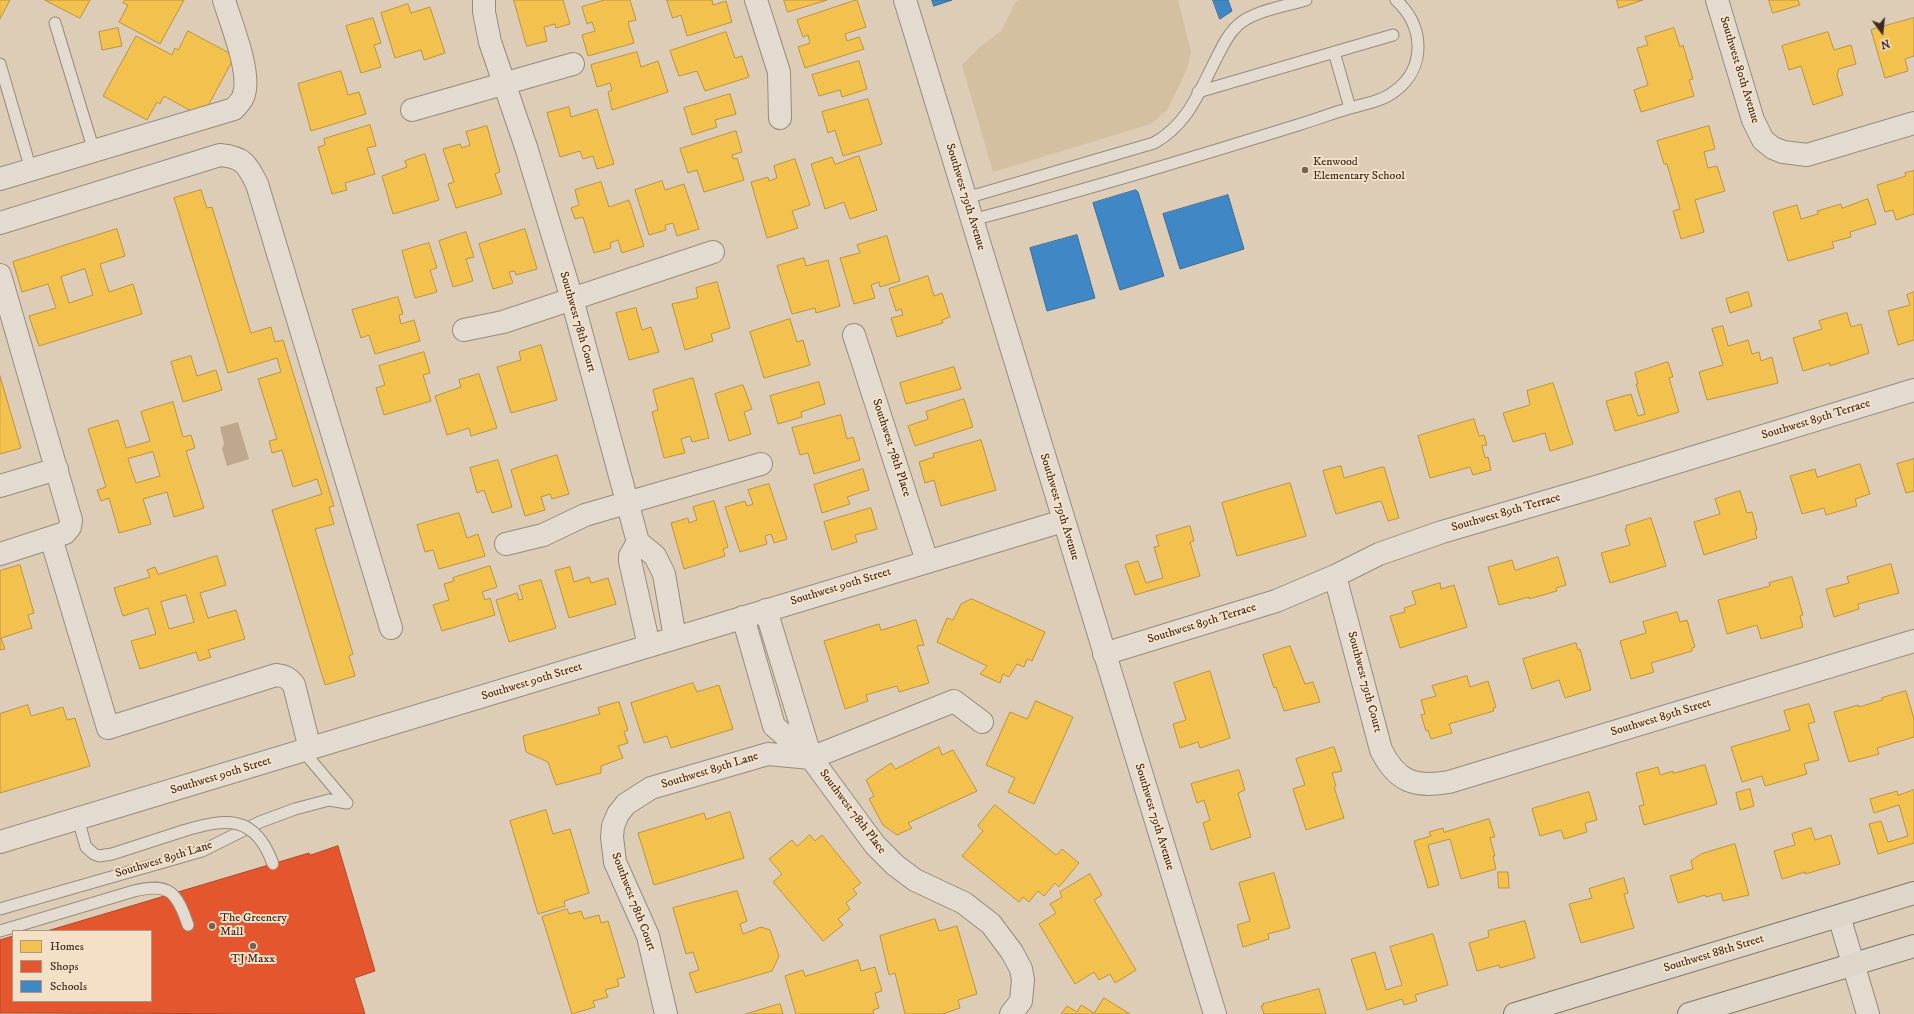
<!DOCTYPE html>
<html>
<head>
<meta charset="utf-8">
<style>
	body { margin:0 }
	#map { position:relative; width:1914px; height:1014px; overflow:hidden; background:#ddcdb6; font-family:"IM FELL DW Pica",serif }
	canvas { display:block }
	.legend { position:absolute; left:12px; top:930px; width:140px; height:72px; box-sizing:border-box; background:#f3e0c6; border:1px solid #aa9784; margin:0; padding:5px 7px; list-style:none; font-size:12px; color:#3c2922 }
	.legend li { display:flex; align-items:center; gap:8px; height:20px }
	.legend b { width:20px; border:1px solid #aa9784 }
	.north { position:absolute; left:1862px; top:12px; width:40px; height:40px; -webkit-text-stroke:3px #f3e0c6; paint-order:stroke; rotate:165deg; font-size:11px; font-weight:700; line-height:16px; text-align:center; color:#3c2922 }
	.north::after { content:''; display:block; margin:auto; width:14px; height:18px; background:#3c2922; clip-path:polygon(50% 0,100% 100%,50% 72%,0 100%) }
</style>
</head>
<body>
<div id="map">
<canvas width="1914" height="1014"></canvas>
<ul class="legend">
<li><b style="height:11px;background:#f2c14e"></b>Homes</li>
<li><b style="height:11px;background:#e4572e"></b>Shops</li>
<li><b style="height:11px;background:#3f88c5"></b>Schools</li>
</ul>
<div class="north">N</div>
</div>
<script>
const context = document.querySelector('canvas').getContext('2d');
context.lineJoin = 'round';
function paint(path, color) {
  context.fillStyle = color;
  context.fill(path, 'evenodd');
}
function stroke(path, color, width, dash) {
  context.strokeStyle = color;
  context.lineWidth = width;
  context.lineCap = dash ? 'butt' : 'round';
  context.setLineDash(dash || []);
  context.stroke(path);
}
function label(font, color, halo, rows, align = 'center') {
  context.font = font + ' "IM FELL DW Pica",serif';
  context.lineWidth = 4;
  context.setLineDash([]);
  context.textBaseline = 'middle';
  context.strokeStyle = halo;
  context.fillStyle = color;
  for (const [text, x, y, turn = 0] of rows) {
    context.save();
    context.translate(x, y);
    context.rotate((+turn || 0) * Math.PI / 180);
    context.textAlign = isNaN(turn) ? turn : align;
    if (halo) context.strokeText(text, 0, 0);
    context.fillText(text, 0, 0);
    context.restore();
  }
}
paint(new Path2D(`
	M1018,0H1178L1191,52L1187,69L1168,109L1151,124L993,172L962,65L980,47L1002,30L1015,3Z`), '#d5bfa1');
paint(new Path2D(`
	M238,422L249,459L227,466L222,449L224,444L220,427Z`), '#bea78c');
const homes = new Path2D(`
	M0,0H10L0,19Z
	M45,0H90L80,18Z
	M125,0H184L160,44L119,22L128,5L123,3Z
	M514,0H563L570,24L556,28L555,24L544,27L547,41L527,46Z
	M605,0H630L636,20L628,22L634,43L588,56L582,35L595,31L592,22L587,24L582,7Z
	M667,0H712L713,5L726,1L732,22L687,36L681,15L673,18Z
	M784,0H827L788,12Z
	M857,0L866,27L845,34L847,41L859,37L864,49L805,68L798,47L810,43L808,35L803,37L797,20Z
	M1617,0H1643L1619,8Z
	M1769,0H1798L1800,5L1773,13Z
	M408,4L411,13L430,7L445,53L424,60L421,50L395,58L381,13Z
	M373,18L381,43L374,45L381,67L361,73L346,26Z
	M1914,18V56L1905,59L1908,71L1885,78L1871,30Z
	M118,28L122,46L102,50L99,32Z
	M1674,28L1680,47L1683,45L1693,79L1689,80L1694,96L1641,112L1634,90L1648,85L1637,48L1648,45L1645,37Z
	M188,31L235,56L202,117L164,96L160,104L157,102L147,120L103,96L136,36L172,55L175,48L178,50Z
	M726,32L735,58L742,56L749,77L705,91L697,71L679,76L670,51Z
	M1828,32L1834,50L1851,45L1856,64L1839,69L1837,75L1843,95L1813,105L1801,66L1789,70L1782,46Z
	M637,52L641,67L658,61L668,92L612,110L608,92L612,90L610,83L597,87L591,65Z
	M859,61L867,89L842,97L840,90L819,96L812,75Z
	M341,71L348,95L359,92L366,114L311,131L298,84Z
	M730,94L736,114L715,120L717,127L692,135L684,108Z
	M868,99L882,144L843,156L835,130L828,133L822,112Z
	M569,107L571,117L597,109L614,164L597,169L593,156L583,159L580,151L560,157L547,113Z
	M370,125L376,146L367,148L375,174L345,183L347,190L332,194L318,147L325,145L324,139Z
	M487,126L500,172L495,174L502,194L456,208L448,184L454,182L443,149L460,144L462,148L470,145L466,132Z
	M1709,126L1715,149L1704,152L1708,168L1717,166L1725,191L1695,200L1704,232L1681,239L1673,211L1680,209L1667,164H1664L1657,141Z
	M736,131L742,152L732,155L733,159L737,158L744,180L704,192L697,170L688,173L680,149Z
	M425,154L439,200L393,214L382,176L407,167L405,161Z
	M859,156L877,210L850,219L844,202L825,209L811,164L832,157L835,164Z
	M795,159L810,205L792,211L798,228L767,238L751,182L768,177L769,181L777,178L774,166Z
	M1914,171V214L1896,220L1893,210L1885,212L1877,185L1906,176L1905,173Z
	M662,181L665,190L684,184L699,229L677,236L673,223L665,225L666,230L649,235L635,190Z
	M601,182L609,207L629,200L644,246L622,253L618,240L610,243L611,248L594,253L583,217L575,219L571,208L579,205L575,190Z
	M201,190L207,208L212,207L251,333L271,327L275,342L283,340L334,506L329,507L334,524L315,529L353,654L349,656L355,676L325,685L272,510L322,494L317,479L293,487L282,450L272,453L269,441L277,439L258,379L281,372L277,358L228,373L174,198Z
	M1868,199L1876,224L1850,232L1851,237L1832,242L1834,248L1788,261L1773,212L1797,205L1801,219L1818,214L1817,211L1841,204L1842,208Z
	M117,229L125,256L100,264L109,292L133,284L142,314L39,346L29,316L56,308L48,284L22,292L13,262ZM85,269L93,295L69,303L61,277Z
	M525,229L537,269L516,275L515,271L509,272L513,283L493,289L479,244Z
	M466,232L474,257L466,259L473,281L453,287L439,241Z
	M887,236L900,281L880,287L879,282L871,285L875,298L854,304L840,258L860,253L857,245Z
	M429,243L437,268L430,270L437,292L415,298L402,251Z
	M804,258L806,266L828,260L840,306L816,313L815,308L792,314L777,266Z
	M928,276L934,296L942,293L950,317L942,320L943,323L897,337L891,318L903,315L901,309L896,311L889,289Z
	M717,282L730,328L711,334L713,341L685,350L672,304L698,298L696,288Z
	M1748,292L1752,306L1730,313L1726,299Z
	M1914,292V340L1898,345L1888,311L1910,305L1907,295Z
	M398,297L403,314L399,315L401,324L414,320L420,341L375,354L369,335L361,338L352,310Z
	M636,308L642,330L651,327L659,352L629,360L616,313Z
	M1847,313L1851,327L1861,324L1869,353L1830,366V363L1803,371L1793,338L1822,329L1819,321Z
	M790,319L797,342L803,340L810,365L764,378L750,332Z
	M1723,326L1728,346L1748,340L1752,354L1759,352L1761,361L1772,357L1778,383L1707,400L1699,372L1723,365L1712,329Z
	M541,345L557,400L511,413L497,367L521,360L519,352Z
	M424,352L430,373L423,375L431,401L384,415L376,388L385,385L379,366Z
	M191,356L197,376L216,370L222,390L183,402L171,362Z
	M1668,362L1673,377L1669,378L1679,412L1615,431L1606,401L1631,394L1638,416L1645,414L1636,384H1638L1635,373Z
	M954,367L961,389L906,404L900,383Z
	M479,374L497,428L471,436L469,428L447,435L435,396L461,387L459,380Z
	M0,376L21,448L0,454Z
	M693,378L709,438L692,442L690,436L681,439L685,453L664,458L652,412L658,410L653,390Z
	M819,382L825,404L801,412L802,417L778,424L770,396Z
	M1553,383L1573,444L1550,451L1545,433L1513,442L1503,413L1530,405L1527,391Z
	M743,385L752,409L744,412L751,434L729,441L715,394Z
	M964,399L973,427L915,446L908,426L928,419L926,412Z
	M173,402L183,437L191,435L195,448L186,451L204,508L174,517L167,492L143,499L151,524L119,533L109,498L101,501L97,490L106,487L88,429L118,420L126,448L150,441L141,412ZM153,452L160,476L136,483L128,459Z
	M841,415L847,439L853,437L860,460L814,474L808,453L800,455L792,428Z
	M1474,419L1479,436L1484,435L1487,445L1482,446L1485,458L1488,457L1491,470L1473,475L1470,467L1430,478L1418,436Z
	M981,440L996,490L941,506L934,480L925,483L919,462L934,457L933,454Z
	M557,455L569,494L552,499L550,494L541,497L545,510L525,516L511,470Z
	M1914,459V491L1906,493L1897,464Z
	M498,460L512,507L492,513L484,490L477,493L470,468Z
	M1860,464L1870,494L1855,499L1857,506L1826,515L1824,508L1802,514L1790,476L1815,469L1817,477Z
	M1341,466L1344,478L1382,467H1384L1399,518L1388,521L1382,503L1380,501L1336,514L1323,471Z
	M863,469L869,490L847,497L850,504L822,513L814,485Z
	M1290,483L1306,536L1237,556L1222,503Z
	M769,484L787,539L774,543L771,534L765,536L767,544L740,552L725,507L745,501L747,506L753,504L748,490Z
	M1740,491L1747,513L1752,512L1757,530L1755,531L1757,538L1704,555L1694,522L1720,514L1715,499Z
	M714,501L728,547L723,549L725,556L684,569L671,523L688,518L689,523L697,520L693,507Z
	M871,508L877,529L855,535L857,542L832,550L824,522Z
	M459,513L467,538L478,534L485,556L439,569L433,550L425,552L417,525Z
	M1651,518L1666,566L1610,583L1601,553L1630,545L1625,529L1627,528L1626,526Z
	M1190,526L1194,541L1190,542L1200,576L1135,595L1125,565L1138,561L1146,583L1163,578L1154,547L1159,546L1156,536Z
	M217,556L226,585L200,593L208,618L236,610L245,639L208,650L211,657L199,661L196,652L140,669L131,641L156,634L148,608L123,616L114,588L150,577L147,570L155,567L158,574ZM186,595L194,622L169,629L161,602Z
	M1558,557L1566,585L1556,588L1557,591L1529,599V597L1499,605L1488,567L1512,560L1515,570Z
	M1891,564L1899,593L1858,604L1859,609L1834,617L1826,589L1849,583L1847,577Z
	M20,565L34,613L28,615L32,628L1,638L5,649L0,650V571Z
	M490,566L497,587L482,592L485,600L490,598L495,615L442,631L433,605L449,600L444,584L454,581L453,578Z
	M570,567L574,582L589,577L591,583L608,578L616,604L569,618L555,571Z
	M1792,577L1803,615L1800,616L1803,627L1761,639L1757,625L1727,634L1718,600L1770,586L1769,583Z
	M541,580L556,628L509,642L496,600L517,593L519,600L523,599L519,586Z
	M1440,583L1441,589L1454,585L1467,627L1400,648L1390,616L1405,612L1404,608L1416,604L1412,592Z
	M972,599L1045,632L1032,661L1027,659L1024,667L1017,664L1009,677L1003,674L1000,683L980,674L987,666L937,642L947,618L953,620L961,604Z
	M1677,612L1680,622L1687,620L1695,647L1692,648V651L1651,663L1654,672L1631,679L1620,641L1646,633L1643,622Z
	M916,620L924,645L917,646L929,683L899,692L897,686L866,695L868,701L845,709L824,641L879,624L881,630Z
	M1576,643L1578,650L1580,649L1591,690L1565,698L1559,680L1532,689L1523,659Z
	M1290,646L1305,684L1313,682L1320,702L1284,711L1276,687L1274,688L1263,655Z
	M1210,671L1230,738L1200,748L1198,742L1180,748L1173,724L1186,720L1174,683Z
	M1467,676L1470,687L1488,681L1496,707L1493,708L1494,711L1449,724L1452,733L1431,739L1428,730L1426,731L1421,715L1425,714L1421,700L1436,696L1432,686Z
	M693,683L697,692L719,685L733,729L671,748L667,736L644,743L631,703Z
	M1906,691L1914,719V737L1877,748L1879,754L1849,762L1834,712L1858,705L1859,707L1882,700V698Z
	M1036,701L1073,717L1034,804L1008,792L1015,778L986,765L1010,712L1027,719Z
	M619,702L628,730L624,732L628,743L618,746L623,758L601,766V773L556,785L548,762L526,752L523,736L600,714L598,708Z
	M1809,704L1815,722L1808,724L1819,760L1804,764L1807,774L1765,786L1762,776L1742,782L1731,747L1790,730L1784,711Z
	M28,705L31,716L63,707L67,720L75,718L90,766L0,793V714Z
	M939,747L942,755L953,750L977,791L908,823L912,828L897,835L883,825L869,799L874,796L866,780L891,763L895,769Z
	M1334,747L1342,771L1332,773L1336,786L1334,787L1344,818L1306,830L1293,789L1305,785L1296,759Z
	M1705,765L1717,804L1644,825L1639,806L1644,805L1636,773L1658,767L1660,775L1673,771V773Z
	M1239,770L1245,790L1238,793L1251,837L1211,850L1203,823L1210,820L1204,800L1197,803L1191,784Z
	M1750,789L1754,806L1740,810L1736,793Z
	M1914,790V843L1878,854L1869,824L1881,821L1888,842L1908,836L1899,805L1874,813L1870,799L1897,791L1898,795Z
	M1589,792L1597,820L1585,823L1587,832L1564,839L1561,830L1540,836L1532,809Z
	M995,805L1056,855L1062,849L1079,863L1059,887L1055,883L1044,896L1038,891L1029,902L1023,897L1019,902L962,856L983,831L978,826Z
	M546,810L553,834L570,829L589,893L564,901L565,906L538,914L510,821Z
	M730,812L744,858L654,885L638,833L704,813L706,819Z
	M1489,819L1495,837L1490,838L1495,856H1493L1496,869L1461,879L1450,839L1428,845L1439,885L1428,888L1414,841L1431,836L1429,832L1443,828L1444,832Z
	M1811,828L1815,840L1831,835L1840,864L1805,874V872L1782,879L1774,851L1795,845L1792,834Z
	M810,835L815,841L822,835L861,883L853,889L857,894L846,903L850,909L838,919L843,925L823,941L773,882L782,874L769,859L792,840L797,846Z
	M1735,844L1749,895L1723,901L1721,893L1706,897L1705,895L1678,903L1670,876L1693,869L1691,861L1701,854Z
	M1498,872H1508L1509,888H1499Z
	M1274,873L1290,928L1268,934L1269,939L1243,947L1237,925L1250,921L1239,883Z
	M1090,874L1102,895L1094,900L1136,970L1115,983L1110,974L1099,980L1094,972L1075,984L1039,924L1056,913L1050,904L1062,897L1060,892Z
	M1624,878L1628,893L1624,894L1634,928L1581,943L1569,904L1592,898L1589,889Z
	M737,891L747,921L740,924L743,934L761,927L770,930L779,956L772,971L696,993L689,973L699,970L693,952L686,954L673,908Z
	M567,909L569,914L581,911L584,919L599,915L601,923L608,921L625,977L617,979L619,986L605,990L608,997L593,1001L595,1007L572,1014L542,917Z
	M935,919L939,931L957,926L977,994L958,1000L960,1008L943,1014H905L895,973L889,975L880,936Z
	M1525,921L1535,958L1500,968L1499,965L1477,971L1469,943L1489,937L1488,931Z
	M1433,934L1448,985L1415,995L1417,1001L1404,1005L1402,999L1367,1010L1351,959L1375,952L1386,990L1402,985L1390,947Z
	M858,960L861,971L875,967L882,991L875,993L879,1008L873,1010L874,1014H796L785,976L803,970L805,976Z
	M1319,989L1326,1014H1264L1261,1006L1264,1005L1263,1004Z
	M1104,998L1130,1014H1061L1067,1006L1077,1012L1081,1005L1094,1013Z
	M780,1004L783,1014H746Z`);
paint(homes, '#f2c14e');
stroke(homes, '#bb9341', 1);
const shops = new Path2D(`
	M338,846L375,971L354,978L365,1014L0,1013V940L13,936V1001H151V931H47L309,853L310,855Z`);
paint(shops, '#e4572e');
stroke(shops, '#b2492a', 1);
const schools = new Path2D(`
	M932,0H952L934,6Z
	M1213,0H1228L1232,11L1220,19Z
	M1136,190L1138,192L1164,276L1120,290L1093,203Z
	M1228,195L1244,249L1180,269L1163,214Z
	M1077,235L1095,298L1047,311L1030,248Z`);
paint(schools, '#3f88c5');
stroke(schools, '#3e6c94', 1);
const service = new Path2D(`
	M55,23L94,151
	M1334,52L1350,108
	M0,64L31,170
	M1198,92L1393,35
	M966,198L1154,143C1188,124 1199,92 1216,59C1222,47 1228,34 1238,25C1253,11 1286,6 1306,0
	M972,220C1083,191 1192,158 1301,124C1317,119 1333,113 1350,108C1364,104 1383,101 1395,91C1427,67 1424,26 1396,0
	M303,751L347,803
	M78,819L86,847L94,854L99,856L112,854L183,831
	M0,909L202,851L260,822L295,809L329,800L347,803
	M0,931L134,891C170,882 177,893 188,925`);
const minor = new Path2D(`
	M484,0V12L490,42L526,147L572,299L638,542L655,556L664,574L675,638
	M756,0L779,72L780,118
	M1717,0L1753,120L1763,140L1773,148L1783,152L1807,155L1914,123
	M412,110L573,64
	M0,179L234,109C238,104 243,100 244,94C251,71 231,24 224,0
	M0,223L220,155C243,157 247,164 257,184L391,628
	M0,275L71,520L70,527L65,533L0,554
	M464,330L503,322L713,252
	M854,335L927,561
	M0,486L57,469
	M51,538L108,728L276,675C285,676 289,678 294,685L310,749
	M638,542L630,556V561L649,646
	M506,544L543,535L585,515L761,464
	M1335,576L1381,750C1397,782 1415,788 1449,782L1914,641
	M766,610L811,758
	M743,617L774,726L811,758L875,845L895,865L915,880L964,903L991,924L1012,952L1021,969L1023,980L1021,1001L1011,1014
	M1104,654L1276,601L1335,576L1379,554L1442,532L1599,486L1914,390
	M0,842L1063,521
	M666,1014L648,936L615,862L612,837L613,826L618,814L626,804L651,788L768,754L811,758L954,701L982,722`);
const tertiary = new Path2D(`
	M905,0L1215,1014
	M1839,916L1868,1014`);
const primary = new Path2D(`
	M1515,1014L1914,893
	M1689,1014L1914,946`);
stroke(service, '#968b7d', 13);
stroke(minor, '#968b7d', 24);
stroke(tertiary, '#968b7d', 24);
stroke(primary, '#807569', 24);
stroke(service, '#e3dbd0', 11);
stroke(minor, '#e3dbd0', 22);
stroke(tertiary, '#e3dbd0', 22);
stroke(primary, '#ded6c9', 22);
const serviceBridge = new Path2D(`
	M183,831C226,818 255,814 273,864`);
stroke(serviceBridge, '#968b7d', 13, []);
stroke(serviceBridge, '#e3dbd0', 11);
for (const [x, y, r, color] of [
	[1305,170,4,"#746256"],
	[212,926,4,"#746256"],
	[253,946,4,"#746256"]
]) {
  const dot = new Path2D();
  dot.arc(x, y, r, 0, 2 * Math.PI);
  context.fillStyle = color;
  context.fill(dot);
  stroke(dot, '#f3e0c6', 1.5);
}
label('12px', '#3c2922', '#f3e0c6', [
	["Southwest 80th Avenue",1739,70,73],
	["Southwest 79th Avenue",965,197,73],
	["Southwest 78th Court",577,322,74],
	["Southwest 89th Terrace",1816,420,-17],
	["Southwest 78th Place",891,448,72],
	["Southwest 79th Avenue",1059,507,73],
	["Southwest 89th Terrace",1506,513,-16],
	["Southwest 90th Street",841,587,-17],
	["Southwest 89th Terrace",1202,624,-17],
	["Southwest 90th Street",532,682,-17],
	["Southwest 79th Court",1364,682,75],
	["Southwest 89th Street",1661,718,-17],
	["Southwest 89th Lane",710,771,-17],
	["Southwest 90th Street",221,776,-17],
	["Southwest 78th Place",852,812,53],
	["Southwest 79th Avenue",1154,817,73],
	["Southwest 89th Lane",164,860,-17],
	["Southwest 78th Court",633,902,69],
	["Southwest 88th Street",1714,954,-17]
]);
label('12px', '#3c2922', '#f3e0c6', [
	["Kenwood",1313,163],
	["Elementary School",1313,177],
	["The Greenery",220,919],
	["Mall",220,933],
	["TJ Maxx",253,960,"center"]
], 'left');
</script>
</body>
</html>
